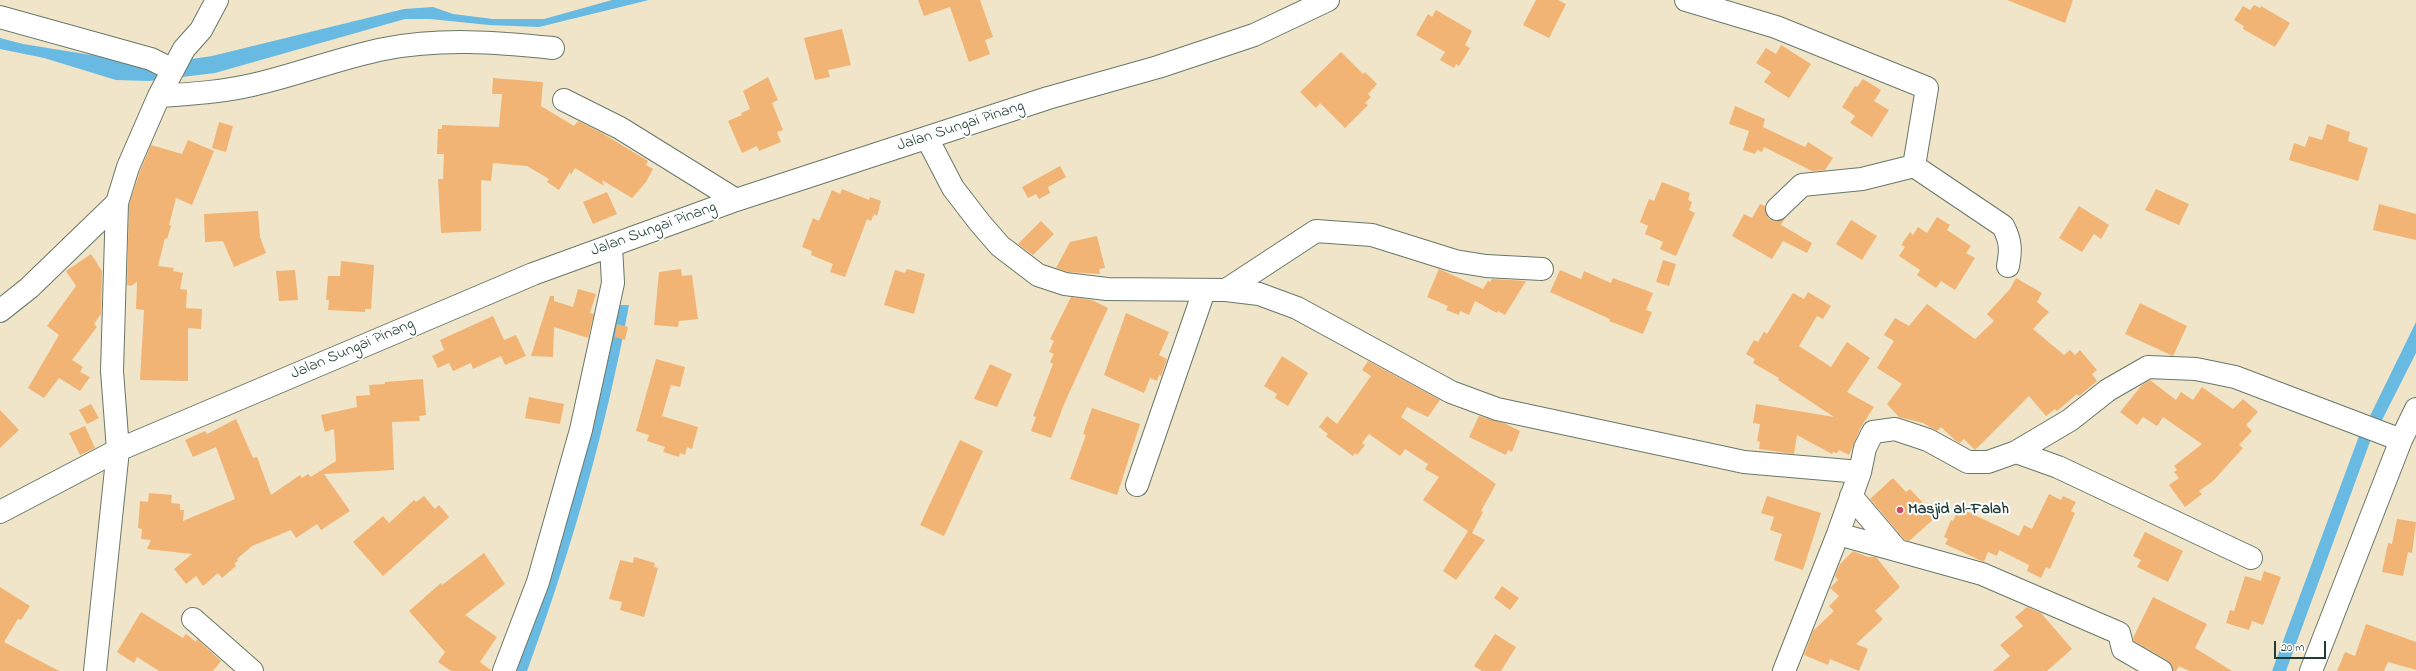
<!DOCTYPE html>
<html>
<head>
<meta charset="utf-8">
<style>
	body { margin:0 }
	#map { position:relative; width:2416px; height:671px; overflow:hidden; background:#f0e5c8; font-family:"Indie Flower",sans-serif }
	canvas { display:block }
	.scale { position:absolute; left:2274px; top:641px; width:52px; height:18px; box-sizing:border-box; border:2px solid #1f3d34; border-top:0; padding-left:5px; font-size:12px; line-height:14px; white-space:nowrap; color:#1f3d34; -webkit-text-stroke:3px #fff; paint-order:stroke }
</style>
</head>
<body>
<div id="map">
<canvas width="2416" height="671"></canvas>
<div class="scale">20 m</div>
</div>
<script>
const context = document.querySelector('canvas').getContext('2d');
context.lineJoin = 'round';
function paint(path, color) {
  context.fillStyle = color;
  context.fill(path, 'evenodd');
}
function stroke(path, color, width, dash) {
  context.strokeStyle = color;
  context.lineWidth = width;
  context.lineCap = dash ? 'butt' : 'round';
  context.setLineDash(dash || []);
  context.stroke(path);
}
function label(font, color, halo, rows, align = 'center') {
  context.font = font + ' "Indie Flower",sans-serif';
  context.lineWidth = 4;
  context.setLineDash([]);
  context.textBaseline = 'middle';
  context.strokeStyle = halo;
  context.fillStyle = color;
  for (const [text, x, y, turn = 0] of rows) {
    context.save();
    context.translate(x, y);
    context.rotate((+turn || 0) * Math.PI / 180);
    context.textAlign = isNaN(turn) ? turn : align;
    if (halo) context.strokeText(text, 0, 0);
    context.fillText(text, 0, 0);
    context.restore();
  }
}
paint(new Path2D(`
	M612,0H649L539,27L489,25L430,19H405L215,73L149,81L116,80L44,58L0,49V38L23,44L116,59L144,66L212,56L404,9L433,7L453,14L493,19H544Z
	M617,305H629C606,429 571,552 527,671H515Z
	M2416,322V353L2381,422L2369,418Z
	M2359,436L2371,439L2286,671H2272Z`), '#68bae3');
paint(new Path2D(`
	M918,0H980L993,37L985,40L990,54L969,62L950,7L924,16Z
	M1536,0H1558L1566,4L1549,38L1523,25Z
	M2007,0H2073L2065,23Z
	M2254,5L2260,8L2261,6L2290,23L2275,47L2243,29L2244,26L2234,20L2243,6L2250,10Z
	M1436,10L1472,31L1465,45L1470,48L1459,66L1456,64L1454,68L1440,60L1445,52L1416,35L1428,14L1432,17Z
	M842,29L851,65L828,70L830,77L815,80L804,38Z
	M1781,45L1811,64L1789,98L1764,82L1771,72L1756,63L1766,48L1776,54Z
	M1341,52L1363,74L1365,72L1377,84L1368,94L1371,97L1365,103L1368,105L1345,128L1320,103L1316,108L1300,92Z
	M768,77L778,100L772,103L783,130L777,132L781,142L759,151L757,146L742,153L728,121L742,115L741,113L750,109L743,91Z
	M493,78L543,82L541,106L574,126L578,121L602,133L648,161L646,165L653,169L646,182L632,198L602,180L604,186L575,168L571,175L570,172L559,190L547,182L549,179L527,166L493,163L491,181L481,180V231L441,233L438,179H443L444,154H437L438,129H442V125L499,127L502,94H492Z
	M1863,79L1881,90L1874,101L1889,110L1872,137L1850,123L1855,116L1842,107L1855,86L1857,87Z
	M1735,106L1765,119L1763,127L1805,147L1808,142L1833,158L1825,170L1812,171L1764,147L1762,152L1757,150L1755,154L1743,150L1749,131L1729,124Z
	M219,122L233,126L226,152L212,148Z
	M2327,124L2347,131L2350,132L2348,141L2368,148L2358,181L2289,160L2294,143L2305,147L2309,136L2322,140Z
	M188,140L214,151L192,205L176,198L169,225L171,226L167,239L165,238L158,266L174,268L173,271L183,273L180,289L187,290L186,308L202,309L201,329L188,328V381L140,380L144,310L136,309L137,282L131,286L127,285L129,205L140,171L151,145L182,154Z
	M1060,166L1066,177L1048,187L1050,193L1039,199L1036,194L1028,198L1022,187Z
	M1662,182L1690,193L1688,200L1692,202L1689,210L1695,213L1676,256L1660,249L1663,242L1645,234L1648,226L1640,222L1649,199L1654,201Z
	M842,189L869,200L870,197L881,201L877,216L874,214L871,221L867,219L845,277L830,272L833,264L811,255L812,251L802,247L813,218L819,221L832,190L840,194Z
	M2156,189L2189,204L2179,225L2145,210Z
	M607,192L617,214L593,224L583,202Z
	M1760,204L1765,206L1768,218L1774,221L1785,218L1781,225L1812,243L1807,253L1783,241L1772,259L1732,236L1744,214L1752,218Z
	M2379,204L2416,214V240L2373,230Z
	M2079,206L2109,225L2101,239L2094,234L2082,252L2059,238Z
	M258,211L260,237L266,253L234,267L223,241L205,242L204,214Z
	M1937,217L1950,225L1947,230L1971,246L1966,253L1975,258L1955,290L1941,281L1936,288L1917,275L1920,270L1899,256L1905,247L1901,245L1910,232L1913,235L1918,227L1927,233Z
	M1851,220L1877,236L1862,260L1836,244Z
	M1041,221L1054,234L1033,255L1018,244Z
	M1097,236L1105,268L1099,269L1100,274L1068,272L1056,268L1070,242Z
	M91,254L102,271L101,314L94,324L97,327L72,360L83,367L80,372L90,377L80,391L59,378L44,398L28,388L59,335L47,326L76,286L66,271Z
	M1663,260L1676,264L1669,286L1656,282Z
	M341,261L374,265L371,309H365V312L328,310L329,300H326L328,276H340Z
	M681,269L682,276L692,275L698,319L679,321L678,327L654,325L659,272Z
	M907,269L925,274L914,314L884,305L895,270L905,273Z
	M1439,269L1483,289L1488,281L1490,282L1492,279L1526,281L1505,315L1498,311L1497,313L1475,301L1469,315L1460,311L1459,315L1446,310L1448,306L1427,297Z
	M295,270L298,300L279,301L276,271Z
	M1560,270L1581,279L1584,271L1611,283L1613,278L1653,293L1646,310L1652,312L1643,334L1609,321L1610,319L1550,292Z
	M2016,278L2042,293L2037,302L2049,312L2033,329L2064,355L2070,350L2075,355L2080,350L2097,370L2092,374L2097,381L2079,396L2077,394L2057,411L2055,409L2046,416L2029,396L1975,450L1964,439L1960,443L1956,441L1941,427L1937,431L1923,423L1899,417L1887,404L1902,384L1877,368L1894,341L1884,335L1895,318L1909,326L1927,304L1975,339L1994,321L1987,314L2010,289Z
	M578,289L596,294L590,313L594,314L588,338L554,327L553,357L531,356L550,296H554V301L573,307Z
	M1808,292L1831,306L1823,319L1817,316L1799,346L1831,367L1847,342L1870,358L1847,392L1874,407L1861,427L1849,455L1839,450L1837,453L1833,452L1832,454L1797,435L1794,454L1759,449L1760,442L1757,441L1760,424L1753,423L1756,404L1834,417L1778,380L1779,378L1753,363L1755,359L1746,354L1754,340L1758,342L1764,332L1767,334L1793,293L1804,299Z
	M1071,297L1092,300L1108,308L1065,402L1051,438L1031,431L1036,417L1033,416L1053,364L1050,362L1054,354L1049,352L1054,341L1050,339Z
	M2140,303L2187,326L2173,356L2125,334Z
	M1126,313L1169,332L1159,355L1167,359L1161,376L1159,375L1157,381L1150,378L1144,393L1104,375Z
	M493,316L504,340L516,335L526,356L505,365L501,356L473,369L471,363L453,371L449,363L438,368L432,356L444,350L440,340Z
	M617,324L628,327L625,340L615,337L613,346Z
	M1282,356L1308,373L1288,406L1275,398L1277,394L1264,386Z
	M656,359L685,367L680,387L671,385L662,416L698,427L692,449L687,447L685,455L680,453L679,457L663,452L665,447L647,441L649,435L636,431Z
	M1368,361L1440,400L1428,417L1407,407L1401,417L1496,484L1481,511L1483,512L1472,533L1485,540L1456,580L1443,571L1468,531L1423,500L1439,477L1425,469L1428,464L1405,449L1400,456L1369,434L1362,443L1365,445L1357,455L1355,453L1353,456L1326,436L1328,434L1319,427L1327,416L1337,424L1371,376L1362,370Z
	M990,364L1012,374L997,407L974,399Z
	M423,379L426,415L419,416L420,421L392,422L394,470L324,474L350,511L321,530L317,524L296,538L291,530L252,546L237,559L238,561L234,564L236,566L222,578L218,573L203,586L196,576L186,584L174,569L192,554L147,549L151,540L141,539L142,529L138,528L140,501L148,502L149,493L172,495L171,503L180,504V510H184L183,521L235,499L216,447L193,457L185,440L205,431L207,434L236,419L253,458L257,457L271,495L300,475L302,478L308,474L311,477L336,461L334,429L325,432L321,415L357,407L356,396L370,395L369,385L385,384V382Z
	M2150,380L2176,400L2181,392L2193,400L2202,387L2233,409L2243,399L2258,412L2246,425L2252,431L2239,445L2243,448L2213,481L2199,491L2202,494L2185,507L2169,485L2179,478L2174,472L2177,470L2174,466L2202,444L2163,417L2157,426L2143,417L2137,425L2120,412L2142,385Z
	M529,397L564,404L560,424L525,418Z
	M91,404L99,418L87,424L79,410Z
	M1092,408L1140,424L1117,495L1070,479L1086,435L1083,434Z
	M0,410L19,430L0,448Z
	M1479,416L1504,423L1520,431L1512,452L1508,450L1506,455L1469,437Z
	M85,426L95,448L80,455L69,433Z
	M960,440L983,451L944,536L920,525Z
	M1893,478L1906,492L1910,489L1936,517L1909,541L1904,539L1870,499Z
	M2049,494L2061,500L2063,496L2076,502L2071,511L2075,513L2050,569L2046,567L2041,578L2027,571L2029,565L1999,550L1997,556L1988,552L1984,562L1945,544L1948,539L1944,537L1951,520L1953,521L1956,514L1961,516L1964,510L2019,536L2024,525L2032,529Z
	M424,496L435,509L439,505L449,517L383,576L353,542L383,516L389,523L414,500L416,502Z
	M1767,496L1821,513L1803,570L1774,560L1782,534L1770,530L1774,517L1761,513Z
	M2397,519L2416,522L2412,553L2408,552L2403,576L2382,572L2388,543L2392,544Z
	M2145,532L2183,551L2168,582L2137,567L2141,560L2133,556Z
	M1853,551L1868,557H1876L1900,587L1875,611L1883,619L1856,644L1868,649L1859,671L1830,659L1828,665L1804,655L1813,631L1834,611L1829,606L1839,596L1830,588L1838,580L1835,576L1840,564Z
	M484,553L505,584L465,615L497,637L480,662L492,671H451L438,662L445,652L409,611L441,583L442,585Z
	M634,557L655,563L654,567L658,568L644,617L620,610L622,602L609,599L620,560L633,563Z
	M2264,571L2281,577L2263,625L2252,621L2249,630L2226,623L2230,610L2234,611L2245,576L2261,581Z
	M1502,586L1519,598L1510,610L1494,598Z
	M0,587L30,606L21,620L18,619L4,642L59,671H0Z
	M2153,597L2207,624L2195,648L2232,671H2189L2179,666L2176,671H2173L2167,660L2134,641L2133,638Z
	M2027,607L2041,613L2072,649L2047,671H1993L2010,656L2000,645L2023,626L2015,617Z
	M141,612L183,638L186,634L196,642L197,639L221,661L213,671H159L137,657L134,663L117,652Z
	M2366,624L2416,642V670L2388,662L2384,671H2337L2345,652L2355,656Z
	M1495,634L1516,647L1501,671H1482L1474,666Z`), '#f2b475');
const minor = new Path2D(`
	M1686,0L1776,27L1927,88L1914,166
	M0,17L151,59L173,70
	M159,96C190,94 222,92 252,85C297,75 339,58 384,49C440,38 496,42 553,48
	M564,100L620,128L736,200
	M927,138L953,188L980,223L1000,246L1038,275L1065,284L1107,289L1226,290L1259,294L1297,308L1451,392L1497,409L1744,462L1860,472
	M1777,209L1802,185L1862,179L1914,166L2003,226C2011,241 2011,250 2008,266
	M1226,290L1316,231L1372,235L1455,261L1486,266L1542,269
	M0,311L29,288L117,203
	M2016,452L2070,420L2108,390L2148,367L2196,369L2235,377L2401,440
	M1137,485L1204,291
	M1851,496L1897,550
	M0,512L118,450L533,274L736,200L1048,98L1158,67L1254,35L1328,0
	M1838,534L1982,574L2119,633L2123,649L2161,671
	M193,619L252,671
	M95,671L118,450L112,371L117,203L128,167L159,96L184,49L201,30L217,0
	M504,671L538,582L581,430L613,283L611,246
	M1784,671L1838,534L1860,472L1865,448L1873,432L1895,429L1928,440L1968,462H1988L2016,452L2058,467L2251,558
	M2311,671L2401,440L2416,409`);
stroke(minor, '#687868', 24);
stroke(minor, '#fff', 22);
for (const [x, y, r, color] of [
	[1900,510,4,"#d1495b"]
]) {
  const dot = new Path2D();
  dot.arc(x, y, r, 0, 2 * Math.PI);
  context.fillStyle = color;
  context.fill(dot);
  stroke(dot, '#fff', 1.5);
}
label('16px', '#1f3d34', '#fff', [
	["Jalan Sungai Pinang",961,127,-18],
	["Jalan Sungai Pinang",654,230,-20],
	["Jalan Sungai Pinang",353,350,-23]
]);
label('bold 16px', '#1f3d34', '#fff', [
	["Masjid al-Falah",1908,510]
], 'left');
</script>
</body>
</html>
